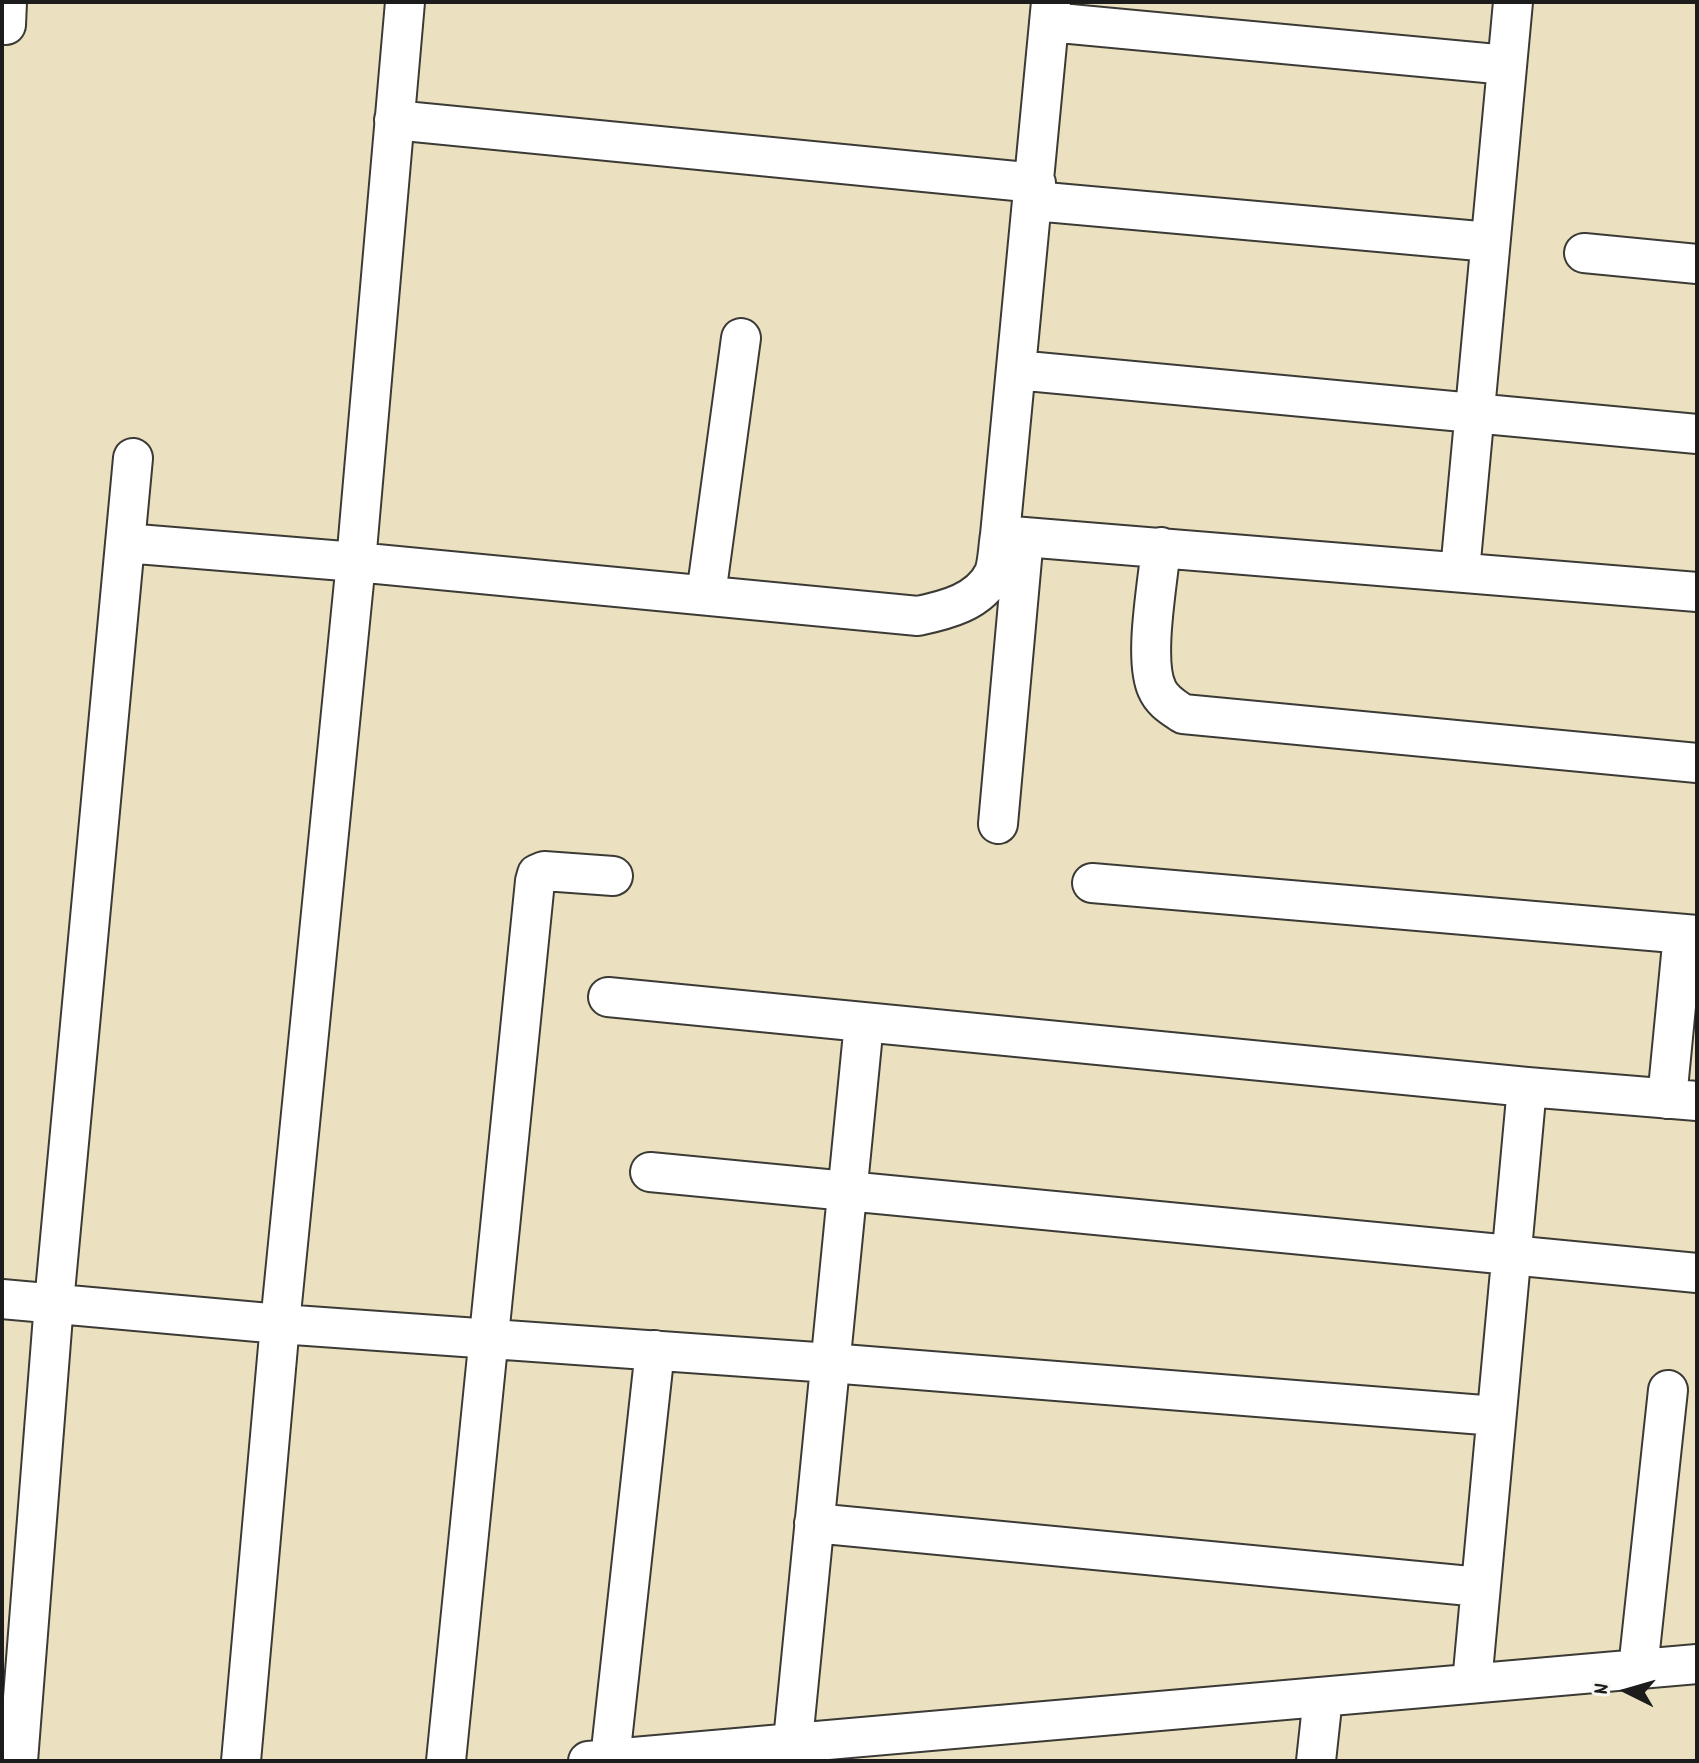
<!DOCTYPE html>
<html>
<head>
<meta charset="utf-8">
<style>
	body { margin:0 }
	#map { position:relative; width:1699px; height:1763px; overflow:hidden; background:#ebe1c0; font-family:Dekko,sans-serif }
	canvas { display:block }
	.frame { position:absolute; inset:0; border:4px solid #1c1c1c; pointer-events:none }
	.north { position:absolute; left:1587px; top:1651px; width:80px; height:80px; -webkit-text-stroke:6px #f6f6f2; paint-order:stroke; rotate:275deg; font-size:22px; font-weight:700; line-height:32px; text-align:center; color:#1c1c1c }
	.north::after { content:''; display:block; margin:auto; width:28px; height:36px; background:#1c1c1c; clip-path:polygon(50% 0,100% 100%,50% 72%,0 100%) }
</style>
</head>
<body>
<div id="map">
<canvas width="1699" height="1763"></canvas>
<div class="frame"></div>
<div class="north">N</div>
</div>
<script>
const context = document.querySelector('canvas').getContext('2d');
context.lineJoin = 'round';
function stroke(path, color, width, dash) {
  context.strokeStyle = color;
  context.lineWidth = width;
  context.lineCap = dash ? 'butt' : 'round';
  context.setLineDash(dash || []);
  context.stroke(path);
}
const street = new Path2D(`
	M1049,22L1507,65
	M6,25L7,2
	M394,120L1036,183
	M1034,201L1490,242
	M1584,253L1697,264
	M1016,370L1697,434
	M1000,535L1697,592
	M125,543L356,562L918,616C946,610 980,602 994,573C998,562 998,546 1000,535L1051,2
	M1161,547C1158,582 1143,659 1157,689C1162,701 1173,707 1183,714L1697,763
	M1460,571L1513,2
	M706,595L741,338
	M998,824L1024,537
	M1092,883L1697,935
	M608,997L1527,1087L1697,1101
	M1667,1099L1683,934
	M650,1172L1697,1273
	M2,1299L280,1324L830,1363L1496,1416
	M814,1523L1480,1587
	M1638,1669L1668,1390
	M1472,1683L1527,1087
	M610,1759L655,1350
	M18,1761L54,1303L133,458
	M241,1761L280,1324L356,562L405,2
	M446,1761L535,881L537,874L544,871L613,876
	M588,1761L1697,1664
	M791,1761L864,1023
	M1316,1761L1323,1697`);
stroke(street, '#3b3a35', 42);
stroke(street, '#fff', 38);
</script>
</body>
</html>
